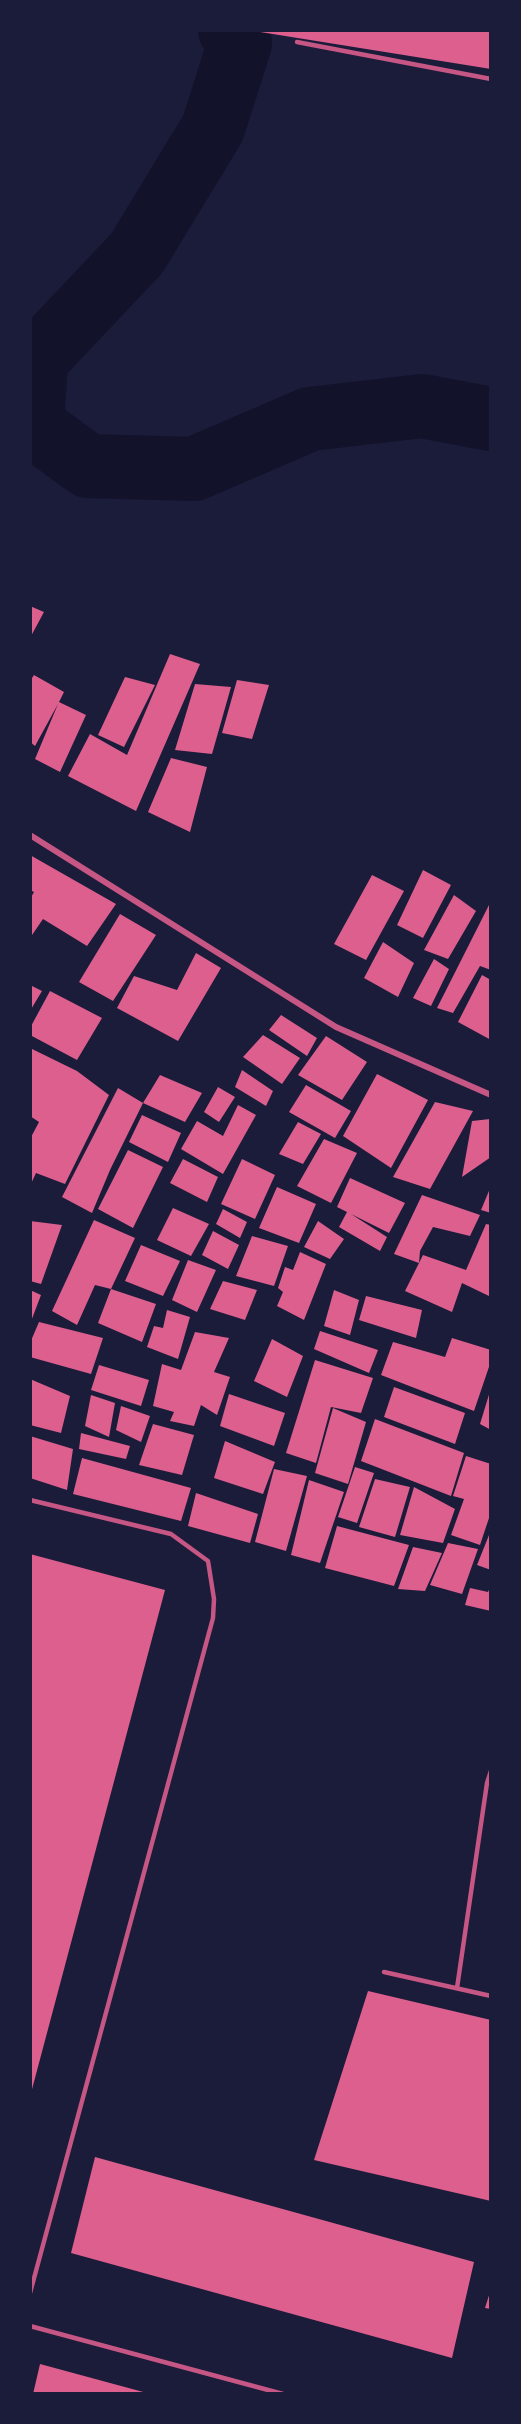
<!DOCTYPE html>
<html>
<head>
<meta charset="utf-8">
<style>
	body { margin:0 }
	#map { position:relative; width:521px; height:2424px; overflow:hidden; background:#1b1b3a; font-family:"PT Sans",sans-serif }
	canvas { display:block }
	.frame { position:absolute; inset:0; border:32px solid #1b1b3a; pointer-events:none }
</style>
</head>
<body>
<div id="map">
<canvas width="521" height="2424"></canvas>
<div class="frame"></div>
</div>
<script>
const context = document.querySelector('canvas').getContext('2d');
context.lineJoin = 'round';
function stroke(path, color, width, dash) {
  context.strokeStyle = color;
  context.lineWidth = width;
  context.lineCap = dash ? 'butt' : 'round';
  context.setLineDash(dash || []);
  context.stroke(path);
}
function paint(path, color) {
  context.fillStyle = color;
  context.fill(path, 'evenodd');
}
stroke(new Path2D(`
	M230,30L240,43L213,128L137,253L36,360L32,425L88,466L194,469L310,419L422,406L491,419`), '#12122b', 64);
paint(new Path2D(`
	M254,30H491V69L254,31Z
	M30,606L44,612L30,638Z
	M170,654L200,664L136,811L68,776L90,734L127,755Z
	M34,675L64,692L59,702L86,715L60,772L35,759L58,704L35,746L30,742V681Z
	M125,677L155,685L124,747L98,735Z
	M237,680L269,685L252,739L222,733Z
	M195,684L231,687L212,754L175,750Z
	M171,758L207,767L190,832L148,812Z
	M30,855L116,904L87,946L43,919L30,938V899L34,892L30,890Z
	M423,870L451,885L423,938L397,925Z
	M372,875L404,891L366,960L334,944Z
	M454,895L476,911L448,959L424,950Z
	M489,905L491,906V970L480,966L453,1013L437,1008Z
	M120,914L156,935L113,1001L79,982Z
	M383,942L414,963L398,997L364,978Z
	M196,953L221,968L178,1041L117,1008L134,976L177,990Z
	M434,959L449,969L431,1006L413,998Z
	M482,975L491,980V1040L458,1022Z
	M30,985L42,991L30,1011Z
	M50,991L102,1018L77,1060L30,1035V1028Z
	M281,1015L317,1038L307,1056L269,1030Z
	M263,1035L300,1058L282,1084L243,1057Z
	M326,1036L367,1062L342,1100L298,1075Z
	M30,1048L77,1071L109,1095L65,1184L36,1173L30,1186V1139L39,1122L30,1116Z
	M242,1070L273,1091L266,1106L235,1087Z
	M377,1074L428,1100L391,1168L343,1136Z
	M160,1075L202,1093L185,1122L143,1103Z
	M306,1085L351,1111L335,1138L289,1112Z
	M218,1087L235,1097L219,1122L204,1112Z
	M118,1088L143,1103L110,1170L92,1213L62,1197Z
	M435,1102L473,1111L430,1189L393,1177Z
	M238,1105L256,1115L223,1174L181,1149L197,1121L223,1136Z
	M142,1115L181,1133L168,1162L129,1142Z
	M490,1119L491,1157L462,1177L472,1121Z
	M298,1122L321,1134L303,1164L279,1154Z
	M324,1139L357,1153L331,1203L297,1186Z
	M128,1150L163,1167L133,1228L98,1209Z
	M183,1159L218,1177L207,1202L170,1183Z
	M242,1159L275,1175L255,1219L221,1204Z
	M350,1178L405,1203L389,1233L351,1214L387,1237L380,1251L339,1227L347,1212L337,1207Z
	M491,1186V1213L481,1210Z
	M277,1187L316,1204L299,1243L259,1228Z
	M422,1195L480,1215L470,1236L433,1227L420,1251L419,1263L423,1255L466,1270L486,1224L491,1225V1297L462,1283L452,1312L405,1291L419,1263L394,1254Z
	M173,1208L209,1224L191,1256L157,1240Z
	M223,1209L247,1222L240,1238L216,1224Z
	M94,1220L135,1238L111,1289L95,1285L77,1325L52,1311Z
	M30,1221L62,1225L41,1284L30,1281Z
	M318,1221L344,1239L330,1259L304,1247Z
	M213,1231L239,1245L228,1269L202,1255Z
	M252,1236L288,1246L274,1286L236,1276Z
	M141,1245L180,1261L163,1296L125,1281Z
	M300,1252L326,1264L304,1320L277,1306L283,1292L278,1288L285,1267L293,1270Z
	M188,1260L216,1270L197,1312L172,1300Z
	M223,1281L257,1290L245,1320L210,1309Z
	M111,1289L156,1304L142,1342L98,1323Z
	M30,1290L41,1295L30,1324Z
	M334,1290L359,1300L350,1335L324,1326Z
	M366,1296L422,1310L416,1338L359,1320Z
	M167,1310L190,1317L178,1359L147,1347L154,1326L163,1328Z
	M39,1322L103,1338L91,1374L30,1357V1343Z
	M320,1331L378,1350L369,1373L314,1349Z
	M195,1332L229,1338L214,1372L230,1377L217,1415L201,1405L194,1426L170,1421L174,1412L153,1406L162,1364L181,1370Z
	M452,1338L491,1350V1361L474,1411L381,1375L393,1342L445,1357Z
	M272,1339L303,1356L287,1397L254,1381Z
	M315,1360L373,1378L361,1413L331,1407L316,1463L286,1453Z
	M99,1365L149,1380L141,1406L91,1390Z
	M30,1379L70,1396L61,1433L30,1425Z
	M394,1387L465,1413L455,1444L384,1417Z
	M491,1388V1430L480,1424Z
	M229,1394L285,1413L274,1446L220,1426Z
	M91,1395L115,1403L109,1437L85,1426Z
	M121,1406L150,1416L141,1442L116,1430Z
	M333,1408L366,1422L348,1484L315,1473Z
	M375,1419L464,1453L451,1496L361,1461Z
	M153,1424L194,1435L182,1475L139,1465Z
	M81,1433L130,1446L126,1459L79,1449Z
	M30,1436L73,1449L67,1490L30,1478Z
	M225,1441L275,1462L263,1494L214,1478Z
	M466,1456L491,1464V1512L480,1545L451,1535L464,1499L453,1496Z
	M82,1458L191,1488L181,1521L73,1494Z
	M355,1467L374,1473L357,1523L338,1517Z
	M274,1469L307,1476L286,1551L255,1542Z
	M375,1479L410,1487L395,1537L359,1527Z
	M309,1480L344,1492L320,1563L291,1555Z
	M414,1487L455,1509L443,1543L400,1535Z
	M196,1493L258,1514L250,1543L188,1526Z
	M337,1526L409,1545L394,1586L325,1568Z
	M491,1530V1570L477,1565Z
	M448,1543L478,1549L462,1594L430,1585Z
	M413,1547L442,1553L425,1591L398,1589Z
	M30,1554L165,1590L31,2093H30Z
	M491,1585V1611L465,1605L470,1588L488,1592Z
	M368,1991L491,2020V2201L314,2160Z
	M95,2157L474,2262L452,2358L71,2253Z
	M491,2289V2309L485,2308Z
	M40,2364L147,2393V2394H33Z`), '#dd5f8e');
stroke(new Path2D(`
	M297,42L491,79
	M30,1500L171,1534L208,1561L214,1599L213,1618L30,2293
	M384,1972L491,1996
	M457,1988L487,1783L491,1771
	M30,2326L283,2394`), '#c65784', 4.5);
stroke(new Path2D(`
	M30,835L336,1027L491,1095`), '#c65784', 6);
</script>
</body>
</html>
